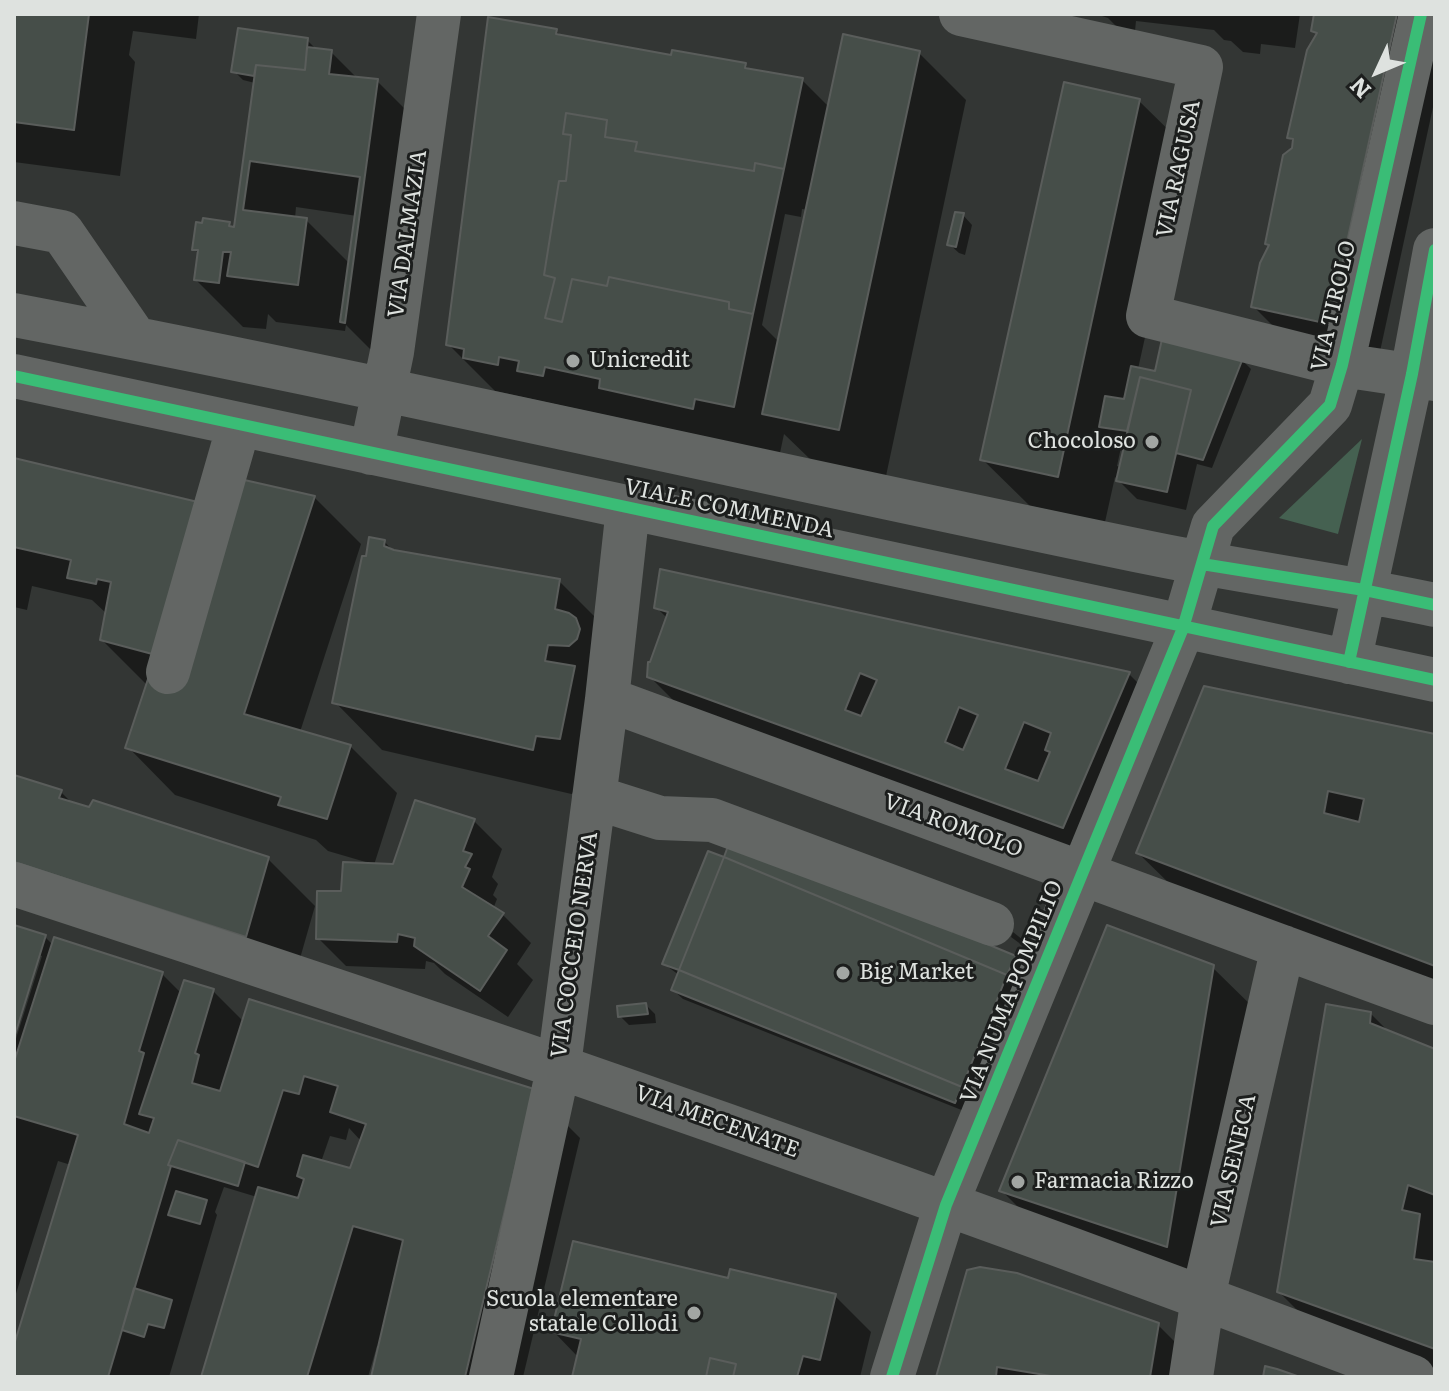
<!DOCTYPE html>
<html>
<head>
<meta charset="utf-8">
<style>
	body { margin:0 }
	#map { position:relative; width:1449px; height:1391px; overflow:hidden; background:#333634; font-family:Literata,serif }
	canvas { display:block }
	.frame { position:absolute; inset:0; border:16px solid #dee2df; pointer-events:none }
	.north { position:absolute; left:1337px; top:32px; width:80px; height:80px; -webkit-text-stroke:6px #1c1e1d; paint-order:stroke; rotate:226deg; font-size:22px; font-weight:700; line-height:32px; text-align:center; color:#dee2df }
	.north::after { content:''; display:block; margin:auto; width:28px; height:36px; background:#dee2df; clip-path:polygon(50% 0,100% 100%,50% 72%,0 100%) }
</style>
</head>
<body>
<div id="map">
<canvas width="1449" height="1391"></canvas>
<div class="frame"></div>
<div class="north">N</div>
</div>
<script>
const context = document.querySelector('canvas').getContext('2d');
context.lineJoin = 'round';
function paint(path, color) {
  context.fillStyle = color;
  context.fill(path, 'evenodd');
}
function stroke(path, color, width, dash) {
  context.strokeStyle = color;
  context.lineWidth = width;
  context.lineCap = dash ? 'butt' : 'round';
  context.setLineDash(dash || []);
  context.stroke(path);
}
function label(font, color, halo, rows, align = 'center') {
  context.font = font + ' Literata,serif';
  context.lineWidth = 6;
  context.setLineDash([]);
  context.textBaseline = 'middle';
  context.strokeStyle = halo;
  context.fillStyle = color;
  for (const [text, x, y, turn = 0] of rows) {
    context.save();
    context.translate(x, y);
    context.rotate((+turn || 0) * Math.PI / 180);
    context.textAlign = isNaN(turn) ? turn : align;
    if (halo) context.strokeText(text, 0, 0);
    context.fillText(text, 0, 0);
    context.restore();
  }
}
paint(new Path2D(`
	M1362,439L1338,534L1279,518Z`), '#456151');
paint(new Path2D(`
	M14,14H199L196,39L133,31L129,55L135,62L120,176L14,162Z
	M1096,14H1300L1295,48L1261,44L1260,54L1243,52L1231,41L1224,40L1214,30L1136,21L1135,31L1119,29L1108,18Z
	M1316,14H1410L1435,39V98L1376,370L1300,353L1253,306L1271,247L1267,243L1294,149L1295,143L1289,138L1318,35L1313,30Z
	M556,31L562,37L672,57L745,65L751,71L802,80L830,108L919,53L966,100L886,476L811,460L784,434L780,453L495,391L448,344ZM802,209L808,210L779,342L762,325L785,214L801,217Z
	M307,40L316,49L331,52L358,79L377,81L424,128L390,369L346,325L345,331L276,322L268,314L266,329L243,327L196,280L199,254L194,249L229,224L236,231L255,83L243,80L234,71ZM296,207L357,216L350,264L306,220L295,219Z
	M1139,101L1187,148L1138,369L1156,373L1242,360L1251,369L1212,468L1197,464L1186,510L1137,499L1115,477L1105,522L1030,506L982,459ZM1123,438H1128L1121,467L1117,466Z
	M963,215L972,225L965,255L959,253L949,244Z
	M14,460L201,504L314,497L361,544L300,732L350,746L397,793L374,865L394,866L474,821L502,849L492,877L498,884L493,895L497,899L493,909L503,915L531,943L517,964L533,980L508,1017L445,974L434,963L426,961L425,969L346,966L318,938L343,893L369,863L328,851L316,840L175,795L128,747L148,686L102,640L107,614L92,600L32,586L27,610L14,607Z
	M384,541L394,552L559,581L606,628L580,796L382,750L335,702Z
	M656,607L1129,674L1157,702L1091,854L677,704L649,676L668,619Z
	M1435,736V987L1174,888L1138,853Z
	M14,777L61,792L74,805L268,859L315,906L293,983L14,893Z
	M14,927L45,937L53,945L162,974L181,993L213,991L244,1022L533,1091L580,1138L523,1377H373L380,1347L377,1346L368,1377H203L257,1197L224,1187L215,1212L217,1215L169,1377H14V1352L71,1165L58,1161L14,1300V1045L42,956L38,955L14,1031ZM349,1128L361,1141L351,1170L321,1162L330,1136L346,1140Z
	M1013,932L1028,944L1026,948L1011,937Z
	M1015,958L1024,967L964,1111L683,999L673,990L679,975L664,964Z
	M1212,967L1260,1014L1214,1293L1048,1237L1001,1190Z
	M646,1005L655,1014L656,1023L629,1025L620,1016Z
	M1371,1014L1390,1033L1435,1051V1377L1326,1339L1279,1292Z
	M730,1281L835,1296L871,1332L860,1377H574L578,1357L553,1331Z
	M1158,1325L1205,1372V1377H938Z`), '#0007');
const building = new Path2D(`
	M14,14H89L74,130L14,122Z
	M1314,14H1397L1329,324L1251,307L1260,263L1269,245L1265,244L1283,155L1292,148L1293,139L1287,138L1307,50L1317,33L1311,31Z
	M488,17L557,29L556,34L671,55L672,50L746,63L745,68L803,78L784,169L755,163L754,171L635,151L637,142L605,137L607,120L566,113L563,134L571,135L566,181H559L544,275L555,278L545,318L562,322L572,279L607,286L609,277L729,302V309L753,314L734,407L695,399L693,409L599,388L600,379L545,367L543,376L517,371L519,361L499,357L498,365L463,358L464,349L446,345Z
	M238,28L308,38L305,70L256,65L254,76L231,72Z
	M843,34L920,51L839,430L762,414Z
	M307,47L332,50L329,74L378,79L345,323L340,322L360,177L250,161L243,210L307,218L298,285L227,276L231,252H223L219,283L194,280L198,250H192L196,222L202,223L203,218L230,222L229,226L234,227L256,65L305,70Z
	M1064,82L1140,99L1058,477L980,460Z
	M566,113L607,120L605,137L637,142L635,151L754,171L755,163L784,169L753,314L729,309V302L609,277L607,286L572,279L562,322L545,318L555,278L544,275L559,181H566L571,135L563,134Z
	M955,212L964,213L956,247L947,245Z
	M1162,339L1243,358L1203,460L1176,453L1191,390L1140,377L1127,431L1099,427L1105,396L1124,399L1131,366L1155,371Z
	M1140,377L1191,390L1167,492L1116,481Z
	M14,458L202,503L156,655L100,640L111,582L97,579L96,584L67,578L71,560L14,547Z
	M240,479L315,496L244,714L351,745L327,819L278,805L281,797L125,748L150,673Z
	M369,537L385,540L384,546L394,550L560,579L555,609L569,613L576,618L580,629L577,639L569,646L548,645L545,661L575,666L560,739L536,736L533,750L332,703L362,556H366Z
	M660,569L1130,672L1063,828L647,677L648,662H650L668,612L654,608ZM860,673L877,680L861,716L845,710ZM959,707L978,715L963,750L945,742ZM1024,722L1051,733L1045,750L1050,752L1038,781L1005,769Z
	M1204,686L1435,734V966L1136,853ZM1328,791L1364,799L1359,822L1324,813Z
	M14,775L62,790L59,798L89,807L93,800L269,857L246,937L14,862Z
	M415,800L475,819L463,851L472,854L465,867L470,869L462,887L504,913L488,936L507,950L480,991L414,946L415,938L398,934L397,942L316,939L317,891H341L343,862L393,864Z
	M731,838L1016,956L1007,975L724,857Z
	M708,851L724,857L679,970L662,964Z
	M724,857L1007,975L962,1087L679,970Z
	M14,925L46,935L14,1038Z
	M1107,925L1214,965L1167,1247L999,1191Z
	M54,937L163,972L139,1051L144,1053L124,1124L149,1133L154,1118L139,1114L184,980L214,989L195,1053L199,1055L192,1083L220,1091L249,999L534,1089L465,1377H371L403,1240L353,1226L307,1377H201L258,1187L298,1198L304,1179L297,1176L303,1155L350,1168L366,1124L330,1112L338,1086L304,1076L299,1094L283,1090L258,1167L178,1140L168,1165L171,1166L108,1377H14V1345L78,1135L14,1116V1062Z
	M679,970L962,1087L955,1103L671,990Z
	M646,1003L648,1014L618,1017L617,1006Z
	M1326,1004L1371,1012L1370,1023L1435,1049V1195L1408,1185L1402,1210L1420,1214L1414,1259L1435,1262V1349L1277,1292Z
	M178,1140L245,1162L238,1186L168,1165Z
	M176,1191L207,1200L200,1224L168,1215Z
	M573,1241L728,1278L730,1269L836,1294L820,1360L803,1356L797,1377H733L736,1364L710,1358L706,1377H572L581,1339L551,1332Z
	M980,1267L1017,1273L1159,1323L1150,1377H1057L997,1367L996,1377H936L967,1270Z
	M134,1288L172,1300L164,1328L148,1324L144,1337L122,1330Z
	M710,1358L736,1364L733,1377H706Z
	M1265,1366L1277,1369L1300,1377H1263Z`);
paint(building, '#464e49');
stroke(building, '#5a5d5b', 2);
stroke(new Path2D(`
	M961,14L1201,67L1148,316L1342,365L1435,379
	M14,223L62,232L135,338
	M14,315C396,388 775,476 1155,554C1248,573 1342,585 1435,605
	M14,376L1435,680
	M371,453L392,352L439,14
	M1349,662L1412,374L1435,250
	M168,672L239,425
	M607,699L1435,1003
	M594,797L660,818L712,820L992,924
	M14,884C484,1037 951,1201 1413,1377
	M491,1377L559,1065L607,699L628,508
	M892,1377L946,1205L1183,628L1213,526L1330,405L1342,365L1421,14
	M1191,1377L1203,1297L1283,947`), '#636664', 44);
stroke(new Path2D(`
	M14,376L1435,680
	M1202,564L1364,590L1435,605
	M1349,662L1412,374L1435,250
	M892,1377L946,1205L1183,628L1213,526L1330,405L1342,365L1421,14`), '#3abd76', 12);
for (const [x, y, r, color] of [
	[573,361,8,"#a2a6a3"],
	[1152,442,8,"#a2a6a3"],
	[843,973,8,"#a2a6a3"],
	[1018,1182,8,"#a2a6a3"],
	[694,1313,8,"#a2a6a3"]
]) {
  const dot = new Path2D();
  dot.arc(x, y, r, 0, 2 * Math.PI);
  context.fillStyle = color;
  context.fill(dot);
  stroke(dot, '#1c1e1d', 3);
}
label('22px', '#dee2df', '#1c1e1d', [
	["VIA RAGUSA",1179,169,-78],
	["VIA DALMAZIA",408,234,-82],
	["VIA TIROLO",1334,306,-77],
	["VIALE COMMENDA",729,509,12],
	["VIA ROMOLO",953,826,20],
	["VIA COCCEIO NERVA",575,945,-82],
	["VIA NUMA POMPILIO",1012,992,-68],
	["VIA MECENATE",717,1122,20],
	["VIA SENECA",1234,1161,-77]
]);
label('22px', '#dee2df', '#1c1e1d', [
	["Unicredit",589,361],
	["Chocoloso",1136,442,"right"],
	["Big Market",859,973],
	["Farmacia Rizzo",1034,1182],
	["Scuola elementare",678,1300,"right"],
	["statale Collodi",678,1325,"right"]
], 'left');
</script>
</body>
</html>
